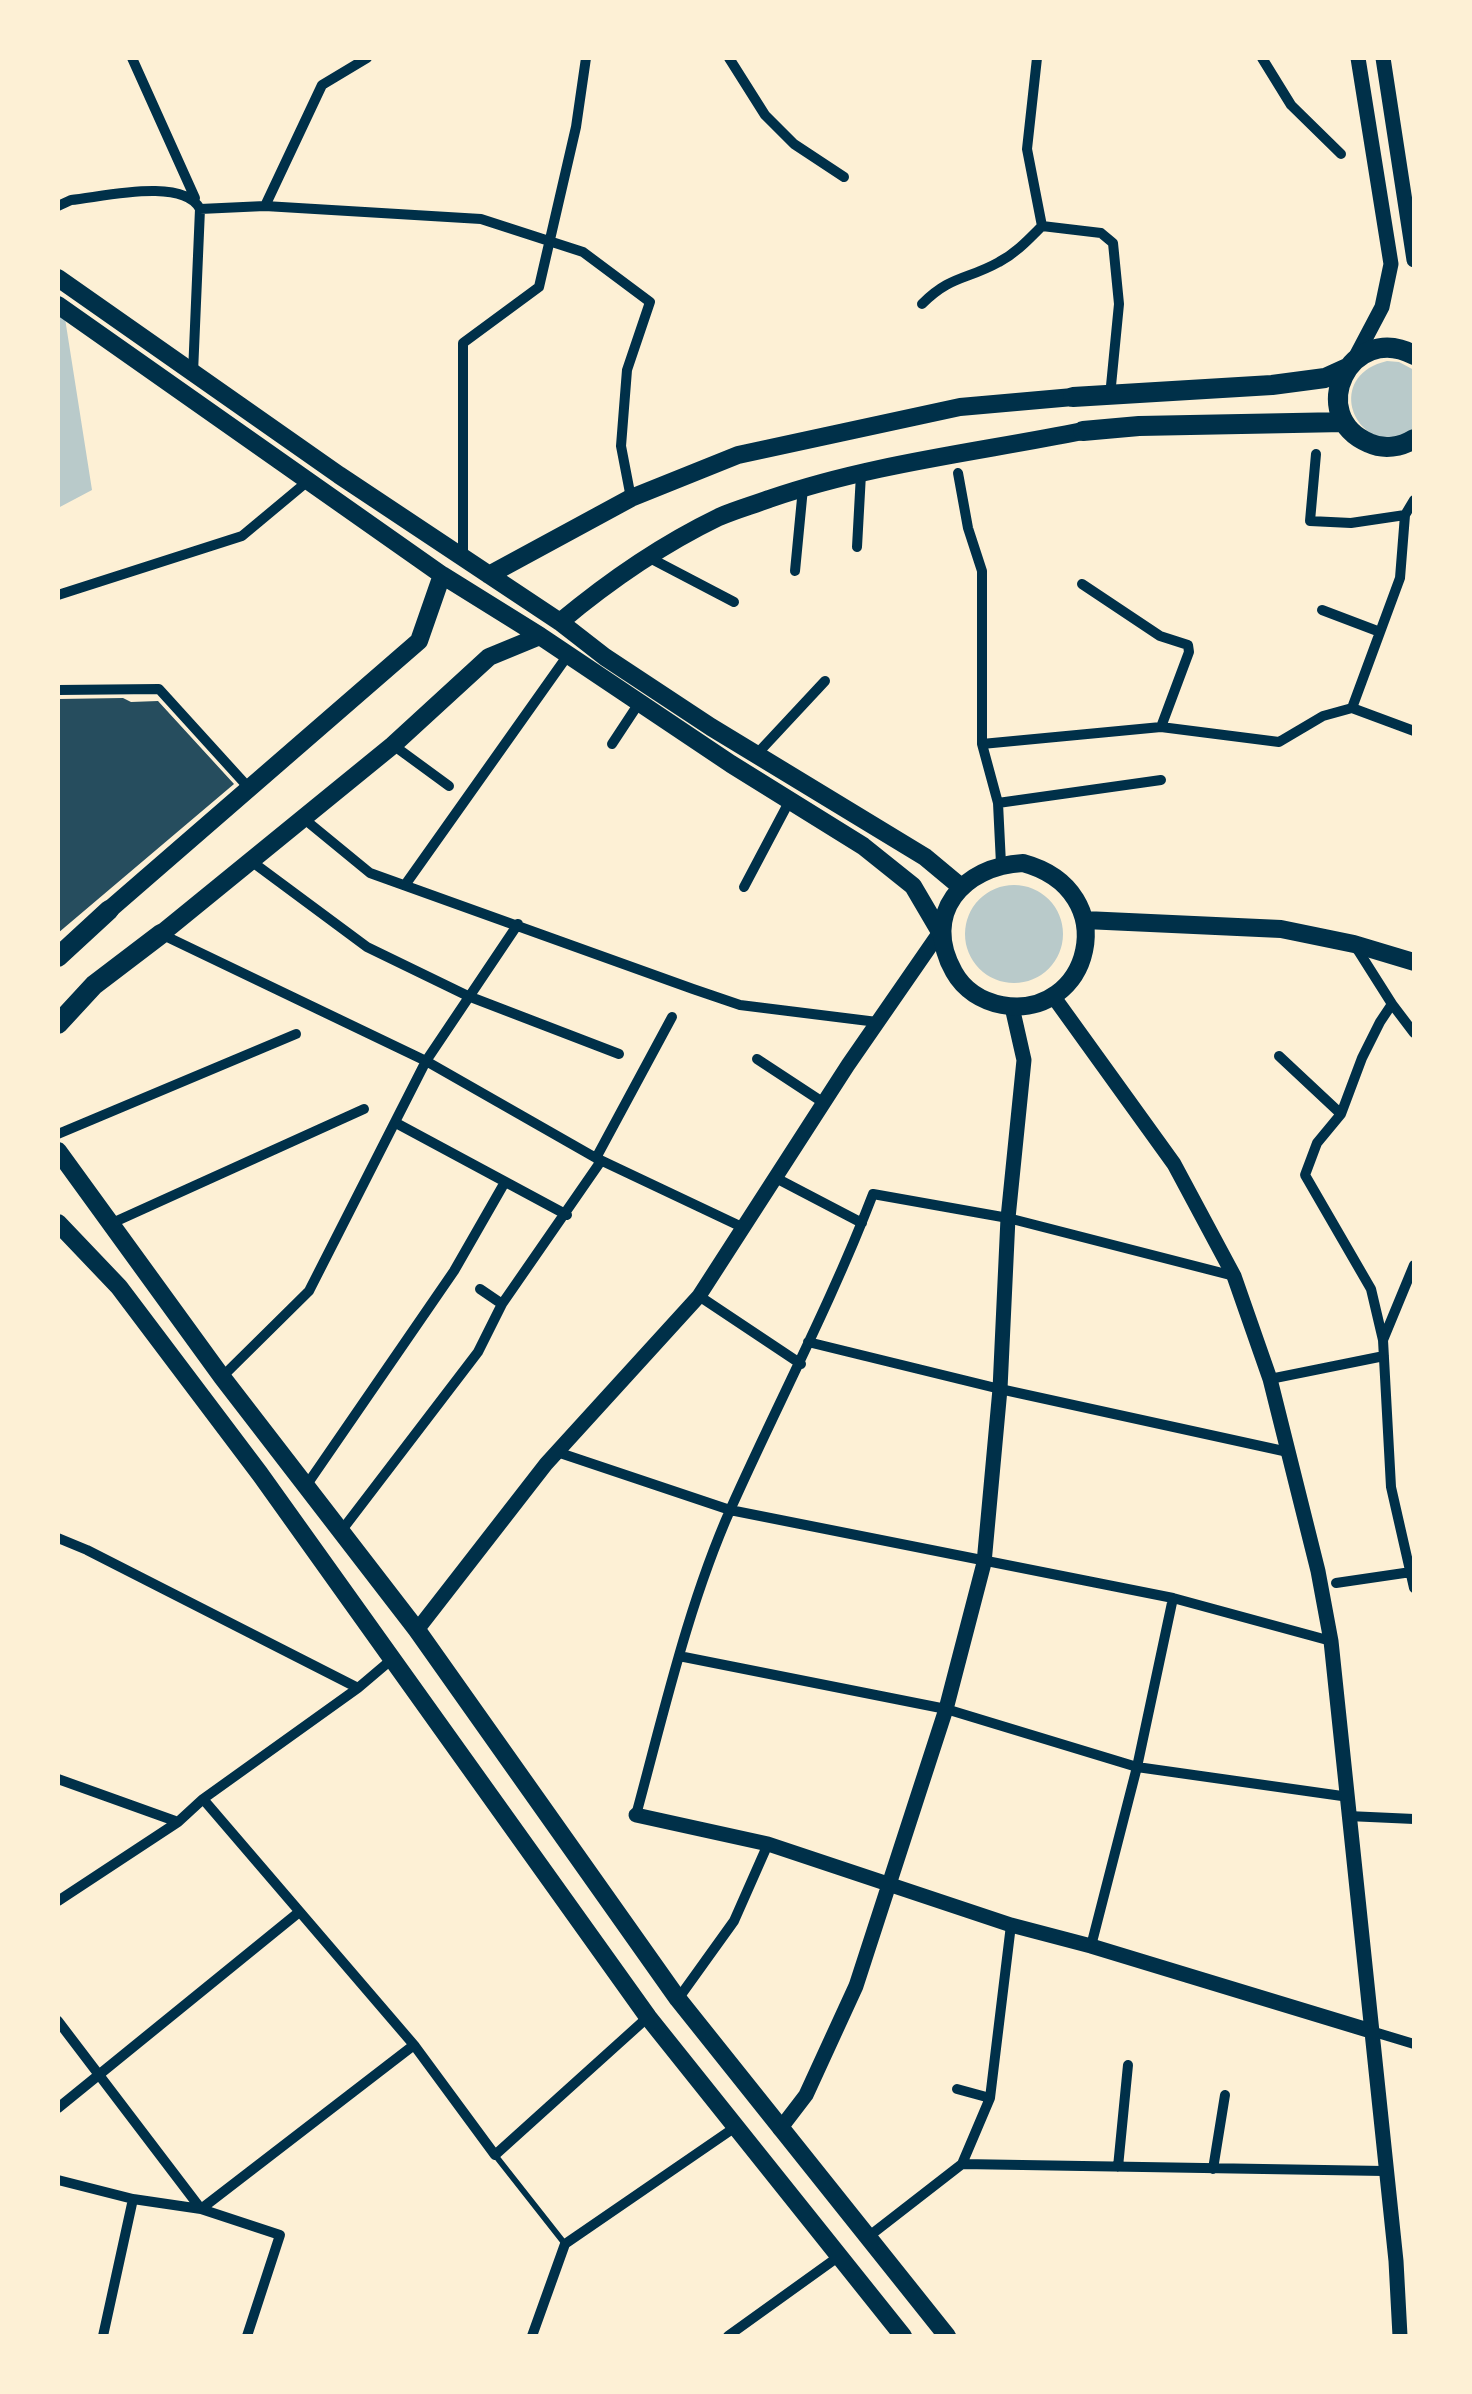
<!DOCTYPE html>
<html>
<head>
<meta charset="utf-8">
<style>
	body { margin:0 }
	#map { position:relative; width:1472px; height:2394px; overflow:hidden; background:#fdf0d5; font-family:"Open Sans",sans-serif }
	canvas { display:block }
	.frame { position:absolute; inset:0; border:60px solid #fdf0d5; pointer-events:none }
</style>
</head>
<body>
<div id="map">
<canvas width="1472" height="2394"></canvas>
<div class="frame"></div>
</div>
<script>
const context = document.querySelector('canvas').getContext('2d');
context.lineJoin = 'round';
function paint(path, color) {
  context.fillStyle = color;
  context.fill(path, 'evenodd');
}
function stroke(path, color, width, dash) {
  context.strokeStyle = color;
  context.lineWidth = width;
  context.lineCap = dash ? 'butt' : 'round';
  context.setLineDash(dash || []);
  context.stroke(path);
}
paint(new Path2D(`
	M58,308L64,312L92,490L58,508Z
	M1387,361L1399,362L1414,370V428C1361,466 1318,377 1387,361Z
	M965 934a49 49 0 1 1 98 0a49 49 0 1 1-98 0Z`), '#b9caca');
paint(new Path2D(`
	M123,698L131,702L158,701L234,784L58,933V699Z`), '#264d5e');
stroke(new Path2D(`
	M495,2155L565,2244`), '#003049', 6);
stroke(new Path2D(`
	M132,58L195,198
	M729,58L765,115L794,144L844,177
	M1037,58L1027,149L1042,226L1101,233L1113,243L1119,304L1110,396
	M1262,58L1291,105L1341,154
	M58,206L71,200C103,197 183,177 200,209L265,206L481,219L583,252L650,302L627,370L621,446L631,498
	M265,206L322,85L367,58
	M922,304C951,275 967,280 999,262C1016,253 1028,240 1042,226
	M193,373L200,209
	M1316,454L1310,521L1351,523L1405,515
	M958,473L968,528L982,571V744L998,803L1001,864
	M857,547L861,474
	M648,557L734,602
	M463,558V343L539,287L576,127L586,58
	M795,571L803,488
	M1082,584L1160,636L1188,645L1189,652L1161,727
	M58,595L242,536L302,486L306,478
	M1322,610L1380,632
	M58,690L159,689L248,787
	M1352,708L1400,578L1405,515L1414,500
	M612,744L639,703
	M982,744L1161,727L1279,742L1323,716L1352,708L1414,731
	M393,745L449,786
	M756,755L825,681
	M998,803L1161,780
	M303,818L370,873L693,989L740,1005L877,1022
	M251,861L367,947L468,996L619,1054
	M405,885L568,655
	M744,887L790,800
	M161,934L426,1061L596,1158L744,1228
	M1354,944L1392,1004L1380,1022L1362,1058L1341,1114L1317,1143L1305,1175L1371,1289L1383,1340
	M1392,1004L1414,1033
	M1279,1056L1341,1114
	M757,1059L824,1103
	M396,1123L567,1215
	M58,1134L296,1034
	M596,1158L672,1017
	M774,1177L862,1223
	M110,1224L364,1109
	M1414,1265L1383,1340L1391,1487L1414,1588
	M480,1289L502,1304
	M699,1296L801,1364
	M808,1342L1000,1389L1288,1452
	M222,1377L309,1291L426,1061L518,924
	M1270,1379L1384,1356
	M557,1452L730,1510L1173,1598L1331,1641
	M306,1486L454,1271L505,1182
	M342,1530L478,1352L502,1304L601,1161
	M58,1538L87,1550L358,1688
	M1336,1583L1411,1572
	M679,1656L946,1709L1137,1767L1349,1797
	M58,1779L178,1822
	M203,1799L414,2045L495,2155L648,2017
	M636,1815C664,1712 688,1605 731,1508C778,1403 832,1301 873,1194L1008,1218L1234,1276
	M1348,1816L1414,1819
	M58,1901L178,1822L203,1799L358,1688L391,1660
	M1091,1946L1137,1767L1173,1598
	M678,1999L734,1921L768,1844
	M58,2021L201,2209L414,2045
	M1371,2031L1414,2044
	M957,2089L990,2098
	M58,2108L298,1913
	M962,2164L990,2098L1011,1925
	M1118,2167L1128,2065
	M1213,2169L1225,2095
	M58,2180L133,2199L201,2209L280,2235L247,2336
	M868,2237L962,2164L1384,2171
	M103,2336L133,2199
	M532,2336L565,2244L734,2128
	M728,2336L838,2257`), '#003049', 10);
stroke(new Path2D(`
	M1383,58L1414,260
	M1353,362L1382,307L1391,264L1358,58
	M1053,996L1174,1164L1234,1276L1270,1379L1318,1571L1331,1641L1396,2261L1400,2336
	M417,1630L546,1464L699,1296L848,1065L940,932
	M636,1815L768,1844L1011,1925L1091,1946L1371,2031
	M780,2129L806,2095L856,1986L946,1709L984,1563L1000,1389L1008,1218L1024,1060L1012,1007`), '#003049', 15);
stroke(new Path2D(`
	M58,278L339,475L560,622L605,657L711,727L925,857L961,887
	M58,305L442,575L540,636L731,764L863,846L913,886L940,932
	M489,575L631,498L738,455L960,407L1073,397
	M560,622C609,581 661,545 719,517C735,510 753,505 769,499C870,464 978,452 1083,431
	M1023,863C1126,891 1090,1021 1002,1005C982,1001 964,990 954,972C921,914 963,866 1023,863Z
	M109,910L419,641L442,575
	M1085,920L1281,929L1354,944L1414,962
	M161,934L393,745L489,657L540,636
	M58,1151L222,1377L417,1630L678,1999L947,2336
	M58,1223L119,1287L260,1474L648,2017L903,2336`), '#003049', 18);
stroke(new Path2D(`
	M1414,355C1350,321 1305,416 1369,443C1384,450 1401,447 1414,439
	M1073,397L1272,385L1325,378L1347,368
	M1083,431L1139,426L1344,422
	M58,957L109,910
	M58,1024L94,985L161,934`), '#003049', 20);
</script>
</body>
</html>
